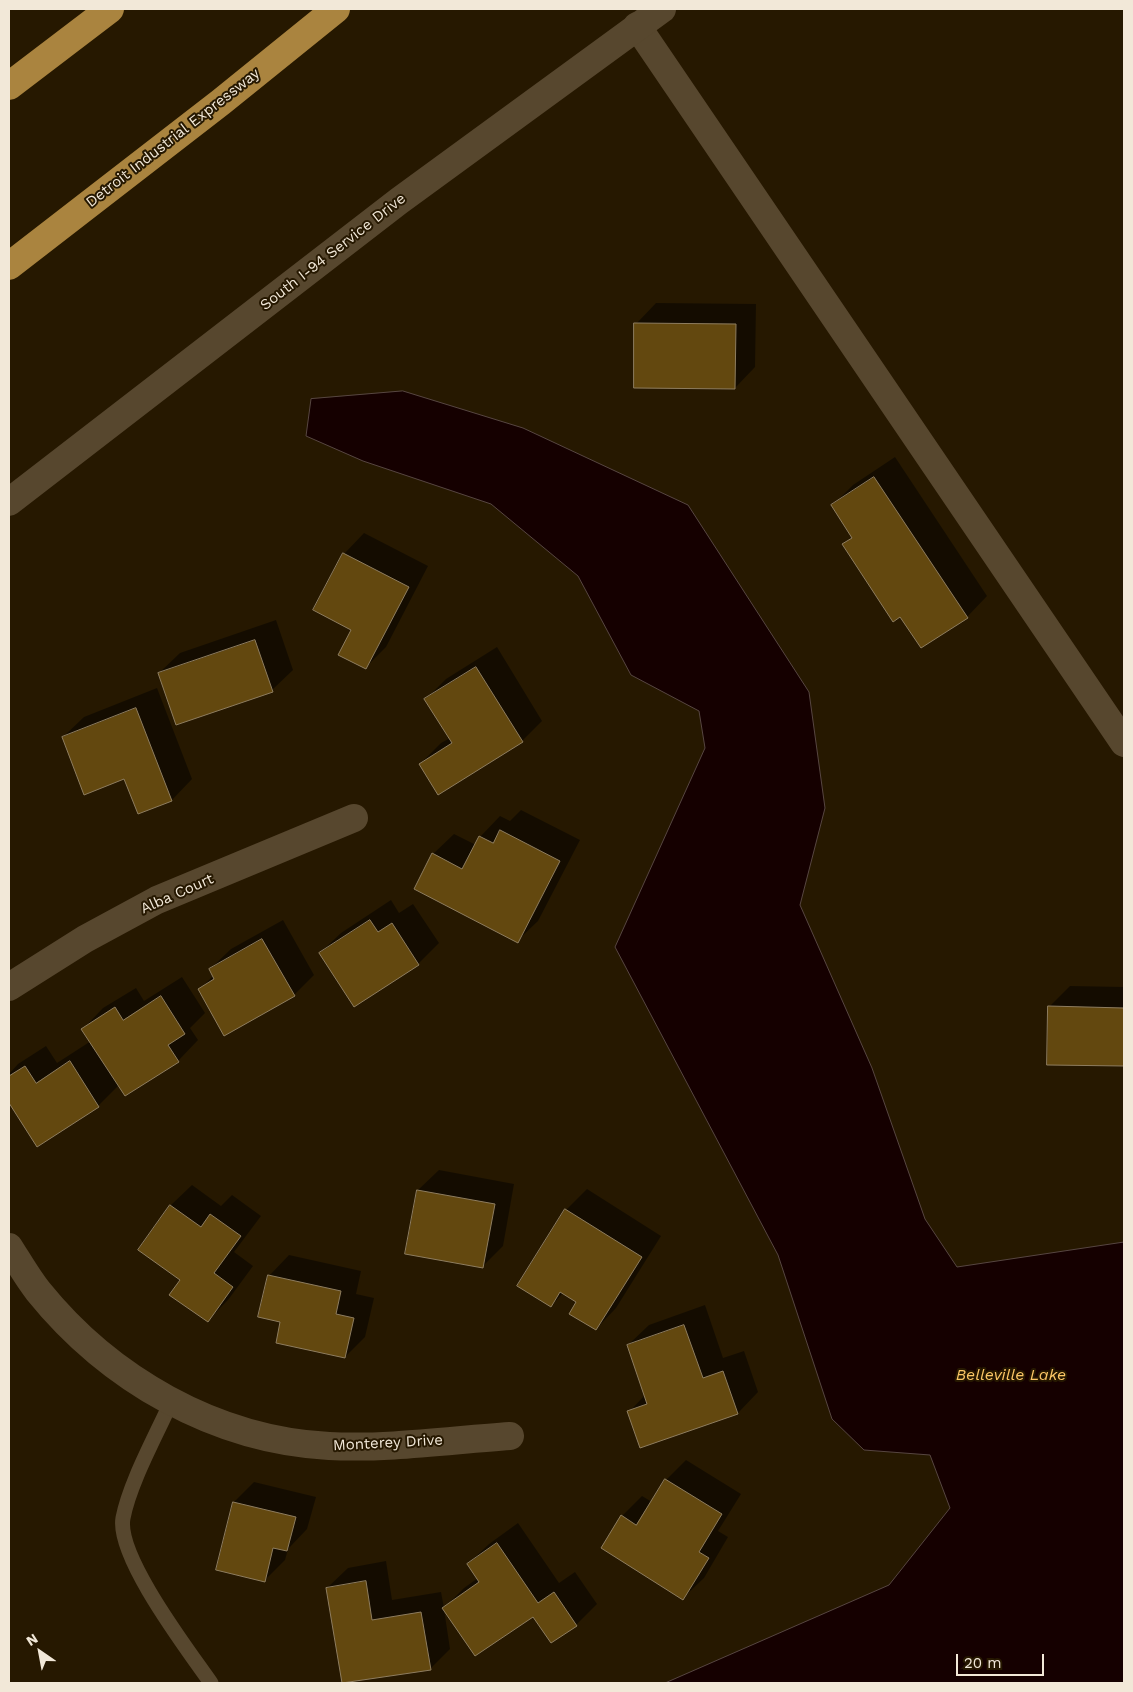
<!DOCTYPE html>
<html>
<head>
<meta charset="utf-8">
<style>
	body { margin:0 }
	#map { position:relative; width:1133px; height:1692px; overflow:hidden; background:#261800; font-family:"Work Sans",sans-serif }
	canvas { display:block }
	.frame { position:absolute; inset:0; border:10px solid #f2e8d8; pointer-events:none }
	.north { position:absolute; left:15px; top:1627px; width:50px; height:50px; -webkit-text-stroke:4px #261800; paint-order:stroke; rotate:327deg; font-size:14px; font-weight:700; line-height:20px; text-align:center; color:#f2e8d8 }
	.north::after { content:''; display:block; margin:auto; width:18px; height:22px; background:#f2e8d8; clip-path:polygon(50% 0,100% 100%,50% 72%,0 100%) }
	.scale { position:absolute; left:956px; top:1654px; width:88px; height:22px; box-sizing:border-box; border:2px solid #f2e8d8; border-top:0; padding-left:6px; font-size:15px; line-height:18px; white-space:nowrap; color:#f2e8d8; -webkit-text-stroke:4px #261800; paint-order:stroke }
</style>
</head>
<body>
<div id="map">
<canvas width="1133" height="1692"></canvas>
<div class="frame"></div>
<div class="north">N</div>
<div class="scale">20 m</div>
</div>
<script>
const context = document.querySelector('canvas').getContext('2d');
context.lineJoin = 'round';
function paint(path, color) {
  context.fillStyle = color;
  context.fill(path, 'evenodd');
}
function stroke(path, color, width, dash) {
  context.strokeStyle = color;
  context.lineWidth = width;
  context.lineCap = dash ? 'butt' : 'round';
  context.setLineDash(dash || []);
  context.stroke(path);
}
function label(font, color, halo, rows, align = 'center') {
  context.font = font + ' "Work Sans",sans-serif';
  context.lineWidth = 4;
  context.setLineDash([]);
  context.textBaseline = 'middle';
  context.strokeStyle = halo;
  context.fillStyle = color;
  for (const [text, x, y, turn = 0] of rows) {
    context.save();
    context.translate(x, y);
    context.rotate((+turn || 0) * Math.PI / 180);
    context.textAlign = isNaN(turn) ? turn : align;
    if (halo) context.strokeText(text, 0, 0);
    context.fillText(text, 0, 0);
    context.restore();
  }
}
const water = new Path2D(`
	M403,391L523,428L688,505L809,692L825,808L800,905L872,1068L925,1219L957,1267L1124,1242V1683H665L889,1585L950,1508L930,1455L864,1450L832,1419L778,1255L615,947L705,748L699,711L631,675L578,576L491,504L363,461L306,436L311,399Z`);
paint(water, '#150000');
stroke(water, '#574641', 1);
paint(new Path2D(`
	M656,303L756,304L755,367L735,388L636,324Z
	M895,457L987,596L967,617L901,616L844,545L853,536L833,505L853,485Z
	M364,533L428,566L386,647L365,668L353,629L344,554Z
	M276,620L293,670L272,690L159,673L180,653Z
	M497,647L542,721L522,741L420,764L441,743L450,738L426,699L446,679Z
	M157,688L192,779L172,800L139,813L125,777L63,737L84,717Z
	M521,810L580,840L538,921L517,941L433,854L454,834L476,845L480,837L500,816L510,821Z
	M391,900L399,913L413,904L439,943L418,964L354,1005L320,953L341,933Z
	M283,920L314,975L294,995L200,989L214,975L210,969L231,949Z
	M182,977L205,1013L190,1028L198,1040L178,1061L119,1085L98,1106L37,1145L9,1101V1074L18,1064L46,1046L57,1063L91,1041L83,1029L103,1008L136,988L144,1001Z
	M1070,986L1124,987V1065L1048,1063L1049,1007Z
	M439,1170L514,1184L503,1246L482,1267L418,1190Z
	M192,1185L221,1206L232,1195L261,1216L234,1252L253,1266L228,1300L207,1321L182,1279L140,1249L171,1205Z
	M587,1189L661,1236L616,1308L596,1329L578,1302L563,1293L551,1306L566,1210Z
	M289,1255L361,1271L356,1294L374,1298L365,1337L345,1357L282,1321L269,1276Z
	M705,1305L723,1358L744,1351L758,1392L738,1413L641,1446L629,1412L645,1395L628,1345L649,1325Z
	M686,1460L741,1494L718,1531L728,1537L704,1578L683,1598L622,1516L642,1496L652,1502L666,1480Z
	M254,1482L316,1497L307,1529L288,1549L285,1560L265,1580L234,1502Z
	M518,1523L559,1583L575,1572L597,1604L576,1625L551,1641L533,1615L444,1609L450,1649L430,1669L343,1683L327,1588L348,1568L386,1561L392,1600L441,1592L444,1608L464,1588L478,1578L468,1564L489,1544Z`), '#0007');
const building = new Path2D(`
	M634,323L736,324L735,389L634,388Z
	M874,477L968,618L921,648L900,617L893,622L842,544L852,538L831,505Z
	M343,553L409,587L366,669L338,655L351,630L313,610Z
	M255,640L273,692L176,725L158,673Z
	M476,667L523,742L438,795L419,764L452,743L424,699Z
	M136,708L172,801L138,814L124,779L84,795L62,737Z
	M500,830L560,861L518,943L414,889L432,853L462,869L479,836L493,843Z
	M370,920L378,932L392,923L419,965L354,1007L319,953Z
	M262,939L295,996L224,1036L198,989L214,979L209,969Z
	M161,996L185,1034L168,1045L179,1062L125,1096L81,1029L115,1007L123,1020Z
	M1048,1006L1124,1008V1066L1047,1065Z
	M70,1061L99,1107L37,1147L9,1103V1076L25,1066L36,1083Z
	M417,1190L495,1204L483,1268L405,1254Z
	M170,1205L201,1227L210,1214L241,1236L214,1273L233,1287L208,1322L169,1295L180,1280L138,1250Z
	M565,1209L642,1257L596,1330L569,1314L576,1302L560,1292L551,1307L517,1286Z
	M268,1275L341,1291L336,1314L354,1318L345,1358L276,1343L280,1322L258,1317Z
	M684,1325L703,1378L723,1371L738,1414L640,1448L627,1411L647,1404L627,1345Z
	M665,1479L722,1514L699,1552L709,1558L683,1600L601,1548L621,1515L636,1525Z
	M233,1502L296,1517L287,1551L273,1548L265,1582L216,1570Z
	M497,1543L538,1603L554,1592L577,1626L551,1643L533,1617L475,1656L442,1608L479,1582L467,1564Z
	M366,1581L372,1620L421,1612L431,1670L342,1683L326,1588Z`);
paint(building, '#63480f');
stroke(building, '#8e7d5f', 1);
stroke(new Path2D(`
	M171,1402C156,1436 130,1482 123,1518C116,1556 188,1650 211,1683`), '#57472e', 15);
stroke(new Path2D(`
	M637,26L1124,743
	M9,987L85,939L157,900L354,818
	M9,1247C18,1261 27,1277 38,1291C109,1379 215,1440 329,1446C389,1449 451,1440 510,1436`), '#57472e', 28);
stroke(new Path2D(`
	M9,502L399,201L662,9`), '#57472e', 28);
stroke(new Path2D(`
	M9,86L110,9
	M9,266L221,102L336,9`), '#aa843f', 28);
label('15px', '#f2e8d8', '#261800', [
	["Detroit Industrial Expressway",173,138,-38],
	["South I-94 Service Drive",333,252,-38],
	["Alba Court",177,894,-24],
	["Monterey Drive",388,1443,-3]
]);
label('italic 16px', '#fcc766', '#261800', [
	["Belleville Lake",1011,1375]
]);
</script>
</body>
</html>
